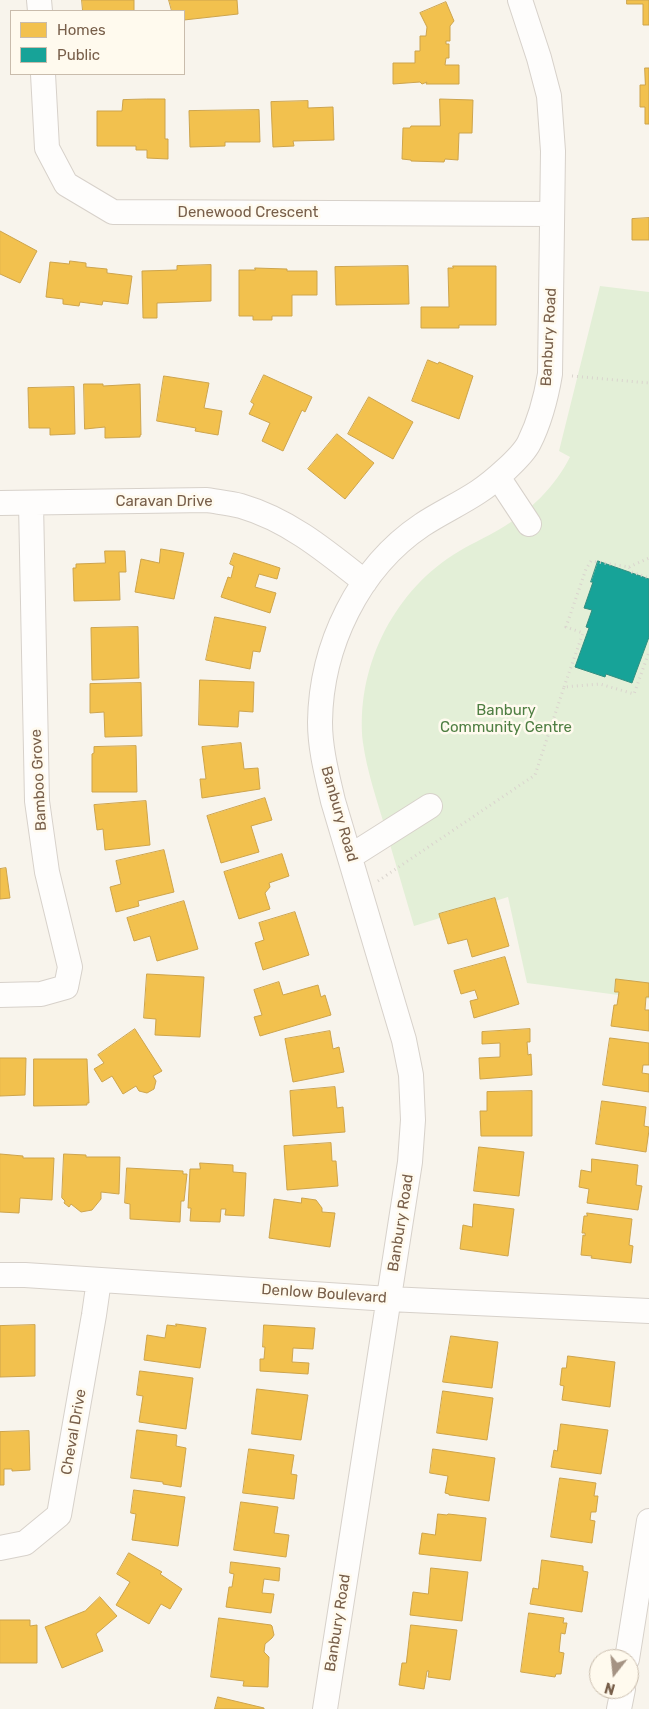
<!DOCTYPE html>
<html>
<head>
<meta charset="utf-8">
<style>
	body { margin:0 }
	#map { position:relative; width:649px; height:1709px; overflow:hidden; background:#f8f4ec; font-family:Rubik,sans-serif }
	canvas { display:block }
	.legend { position:absolute; left:10px; top:10px; width:175px; height:65px; box-sizing:border-box; background:#fffaee; border:1px solid #c9bcac; margin:0; padding:6px 9px; list-style:none; font-size:15px; color:#785f4a }
	.legend li { display:flex; align-items:center; gap:10px; height:25px }
	.legend b { width:25px; border:1px solid #c9bcac }
	.north { position:absolute; left:589px; top:1649px; width:50px; height:50px; box-sizing:border-box; background:#fffaee; border:1px solid #c9bcac; border-radius:50%; rotate:196deg; font-size:14px; font-weight:700; line-height:20px; text-align:center; color:#785f4a }
	.north::after { content:''; display:block; margin:auto; width:18px; height:22px; background:#a59383; clip-path:polygon(50% 0,100% 100%,50% 72%,0 100%) }
</style>
</head>
<body>
<div id="map">
<canvas width="649" height="1709"></canvas>
<ul class="legend">
<li><b style="height:14px;background:#f2c14e"></b>Homes</li>
<li><b style="height:14px;background:#17a398"></b>Public</li>
</ul>
<div class="north">N</div>
</div>
<script>
const context = document.querySelector('canvas').getContext('2d');
context.lineJoin = 'round';
function paint(path, color) {
  context.fillStyle = color;
  context.fill(path, 'evenodd');
}
function stroke(path, color, width, dash) {
  context.strokeStyle = color;
  context.lineWidth = width;
  context.lineCap = dash ? 'butt' : 'round';
  context.setLineDash(dash || []);
  context.stroke(path);
}
function label(font, color, halo, rows, align = 'center') {
  context.font = font + ' Rubik,sans-serif';
  context.lineWidth = 5;
  context.setLineDash([]);
  context.textBaseline = 'middle';
  context.strokeStyle = halo;
  context.fillStyle = color;
  for (const [text, x, y, turn = 0] of rows) {
    context.save();
    context.translate(x, y);
    context.rotate((+turn || 0) * Math.PI / 180);
    context.textAlign = isNaN(turn) ? turn : align;
    if (halo) context.strokeText(text, 0, 0);
    context.fillText(text, 0, 0);
    context.restore();
  }
}
paint(new Path2D(`
	M600,286L649,292V999L527,983L508,897L414,926C404,892 394,858 384,824C376,797 367,771 363,743C355,670 392,594 453,555C468,545 485,538 500,529C529,512 555,487 570,457L559,451Z`), '#e3efd7');
const homes = new Path2D(`
	M82,0H134V11H83Z
	M169,0H237L238,14L184,20V11H172Z
	M627,0H649V25H643V4H627Z
	M446,2L454,21L450,26V41H446V44H449V58H446L445,65H459V84H426L427,82L422,84L420,82L393,84V63H415V51H420V36H426L427,27L420,13Z
	M645,68H649V124H645V107H640V85H645Z
	M147,99H165V139H168V159L147,158V150H136V146H97V111H122L123,100Z
	M440,99L473,100L472,133H459L458,160L445,159L444,162L411,161V160L402,159L403,128H410L411,126H440Z
	M308,101V108L333,107L334,140L293,141L294,146L273,147L271,102Z
	M259,110L260,142H225V146L190,147L189,111Z
	M649,218V240H632V219Z
	M0,231L37,251L20,283L0,274Z
	M70,261L86,263V267L107,269V273L132,276L128,304L103,301L102,305L80,302L79,306L63,304V299L46,297L50,262L69,264Z
	M211,265V301L157,303V318H143L142,271L177,270V266Z
	M408,266L409,304L336,305L335,267Z
	M453,266H496V325H459V328H421V307H449L448,268H453Z
	M255,268L287,269V271H317V295H292V316H272V320H253V316H239V270H255Z
	M428,360L438,364L439,362L473,376L459,419L412,401Z
	M264,375L312,397L305,412L302,410L283,451L262,441L270,423L249,414L254,404L251,402Z
	M164,376L209,383L204,408L222,411L218,435L195,431L196,428L157,421Z
	M84,384H103V386L140,384L141,435H140V437L105,438V427L85,429Z
	M74,387L75,434L50,435V428H29L28,388Z
	M369,397L413,422L393,459L348,434Z
	M337,434L374,463L345,499L308,469Z
	M161,549L184,553L174,599L135,592L141,559L159,563Z
	M105,551H125L126,572H119L120,600L74,601L73,568H76V564L105,563Z
	M234,553L280,568L277,579L259,574L255,587L276,593L270,613L221,597L228,577L231,578L234,566L230,564Z
	M215,617L266,627L260,652L253,651L250,669L206,660Z
	M138,627L139,678L92,680L91,628Z
	M200,680L254,682L253,712L239,711L238,727L199,725Z
	M141,683L142,736L105,737L104,712L90,713V684Z
	M241,743L244,769L258,768L260,789L202,798L200,779H206L202,747Z
	M136,746L137,792H92V754L94,753V747Z
	M265,798L272,820L251,826L259,852L221,863L207,816Z
	M146,801L150,845L105,850L103,829L97,830L94,805Z
	M164,850L174,892L138,901L139,906L116,912L110,887L121,884L116,861Z
	M282,854L289,876L269,883L270,887L265,893L270,909L239,919L224,872Z
	M6,868L10,898L0,899V869Z
	M495,898L509,946L472,957L467,939L448,944L439,914Z
	M184,901L198,949L157,961L150,936L134,941L127,918Z
	M295,912L309,955L263,970L255,943L264,940L259,923Z
	M505,957L519,1004L474,1018L470,1001L478,999L475,990L461,994L454,971Z
	M147,974L204,977L200,1037L155,1035L156,1019L144,1018Z
	M616,979L649,983V997H646L645,1010H649V1031L611,1026L614,1005H617L619,992H615Z
	M279,982L283,995L318,985L321,997L325,995L331,1015L260,1036L254,1017L262,1015L254,990Z
	M135,1029L162,1071L153,1076L156,1081L154,1089L147,1093L139,1091L136,1086L123,1094L112,1076L102,1082L94,1069L104,1063L98,1055Z
	M530,1029V1042H527L528,1055L531,1054L532,1075L480,1079L479,1058L500,1057V1043L482,1044V1032Z
	M330,1031L333,1049L339,1047L344,1072L293,1082L285,1039Z
	M610,1038L649,1043V1065H643L642,1073L649,1074V1092L603,1085Z
	M0,1058H26L25,1095L0,1096Z
	M34,1059H87L89,1103H87V1105L34,1106Z
	M335,1087L337,1108L343,1107L345,1132L293,1136L290,1091Z
	M532,1091V1136H481L480,1111H487V1092Z
	M602,1101L646,1107L644,1126L649,1127V1130L646,1152L596,1144Z
	M331,1143L332,1161H336L338,1186L287,1190L284,1146Z
	M479,1147L524,1152L519,1196L474,1191Z
	M0,1154L23,1156V1158H54L52,1200L20,1198L19,1213L0,1212Z
	M64,1154L86,1155V1157H120L119,1194L101,1192V1199L92,1210L81,1212L71,1204L69,1207L64,1203L65,1201L62,1198Z
	M592,1159L638,1165L636,1185L642,1186L638,1210L587,1203L589,1189L579,1187L581,1170L591,1172Z
	M200,1163L233,1165V1172L246,1173L244,1216L225,1215L226,1209H221L220,1222L190,1221L191,1208H188L190,1169H200Z
	M127,1168L183,1171V1174H187L184,1201H181L180,1222L130,1219V1204L125,1203Z
	M302,1198L316,1200L322,1208V1212L335,1213L330,1247L269,1238L274,1199L301,1203Z
	M474,1204L514,1209L508,1256L460,1249L463,1225L472,1227Z
	M587,1213L632,1219L629,1245L633,1246L631,1263L591,1258L592,1256L581,1255L583,1235L585,1236V1233H582L584,1216H587Z
	M176,1324L206,1328L200,1368L144,1360L147,1335L165,1338L167,1325L176,1326Z
	M35,1325V1376L0,1377V1326Z
	M264,1325L315,1328L313,1349L293,1348L292,1362L309,1363L308,1374L260,1371V1359H264L265,1347H263Z
	M451,1336L498,1342L492,1388L443,1382Z
	M568,1356L615,1362L610,1407L562,1400L564,1386L560,1385L562,1368H566Z
	M140,1371L193,1378L186,1429L139,1422L143,1396L137,1395Z
	M257,1389L308,1395L301,1440L252,1434Z
	M443,1391L493,1398L487,1440L437,1433Z
	M561,1424L608,1430L601,1474L551,1467L554,1450L557,1451Z
	M137,1430L177,1435L176,1446L186,1448L181,1487L163,1484V1482L131,1478Z
	M29,1431L30,1470L12,1471V1469H4V1485H0V1432Z
	M249,1449L294,1455L291,1474L297,1475L294,1499L243,1493Z
	M433,1449L495,1458L489,1501L449,1495V1494L445,1493L448,1476L430,1473Z
	M560,1478L596,1483L594,1496H598L596,1512H591L590,1520L595,1521L592,1543L551,1537Z
	M134,1490L185,1497L178,1546L132,1540L136,1514L131,1513Z
	M241,1502L278,1507L274,1533L289,1535L286,1557L234,1550Z
	M438,1514L447,1515L448,1514L486,1518L481,1561L419,1554L422,1533L435,1535Z
	M129,1553L162,1572L160,1574L182,1589L170,1609L161,1604L149,1624L116,1605L130,1582L117,1574Z
	M542,1560L583,1566V1571L588,1572L582,1612L530,1604L533,1588L538,1589Z
	M231,1562L280,1568L279,1581L264,1579L262,1593L274,1594L271,1613L226,1607L229,1587H232L234,1574L230,1573Z
	M431,1568L468,1572L462,1621L410,1615L413,1592L428,1594Z
	M100,1597L117,1616L96,1634L103,1651L62,1668L45,1627L85,1611Z
	M529,1613L564,1618L563,1623H567L565,1634L561,1633L559,1652L564,1653L561,1674H556L555,1677L521,1672Z
	M219,1618L271,1625L272,1626L274,1635L272,1638L265,1644L264,1652L269,1657L268,1687L243,1686L244,1681L211,1677Z
	M0,1620H30V1626L37,1625V1663H0Z
	M411,1625L457,1630L450,1680L428,1677L429,1671H427L424,1689L399,1685L402,1663H406Z
	M218,1697L264,1708V1709H215Z`);
paint(homes, '#f2c14e');
stroke(homes, '#cda44d', 1);
const public = new Path2D(`
	M598,561L649,579V637L632,683L606,674L605,677L575,667L589,628L586,627L592,610L584,608L593,582H591Z`);
paint(public, '#17a398');
stroke(public, '#348f81', 1);
const minor = new Path2D(`
	M39,0L40,11
	M43,74L47,148L66,184L113,212L552,214
	M498,477L529,524
	M0,503L207,500C218,502 230,503 241,506C289,520 326,551 365,582
	M351,856L430,806
	M0,995L41,994L66,987L70,967L47,872L37,801L31,503
	M0,1275H25L389,1299L649,1311
	M0,1548L25,1543L59,1515L94,1315L99,1280
	M627,1659L649,1521
	M325,1709L410,1162L413,1120L411,1075L404,1040L333,801C327,775 320,749 320,722C321,646 358,568 422,525C440,513 460,504 478,492C492,483 522,457 529,443C540,421 546,398 550,374L553,151L549,96L539,58L520,0
	M619,1709L623,1689`);
stroke(minor, '#d7d1ca', 26);
stroke(new Path2D(`
	M572,376L649,383
	M629,567L649,558
	M564,687L583,633L566,627L586,569L591,561L629,567L632,572L649,578
	M378,881L535,775L564,687L600,684L634,694L649,652`), '#dad4ce', 3, [1, 4]);
stroke(minor, '#fefdfc', 24);
label('15px', '#785f4a', '#fffaee', [
	["Denewood Crescent",248,213],
	["Banbury Road",549,337,-87],
	["Caravan Drive",164,502],
	["Bamboo Grove",39,780,-93],
	["Banbury Road",339,814,74],
	["Banbury Road",401,1223,-81],
	["Denlow Boulevard",324,1294,4],
	["Cheval Drive",74,1432,-80],
	["Banbury Road",338,1623,-81]
]);
label('15px', '#4e7e42', '#fffaee', [
	["Banbury",506,711],
	["Community Centre",506,728]
]);
</script>
</body>
</html>
